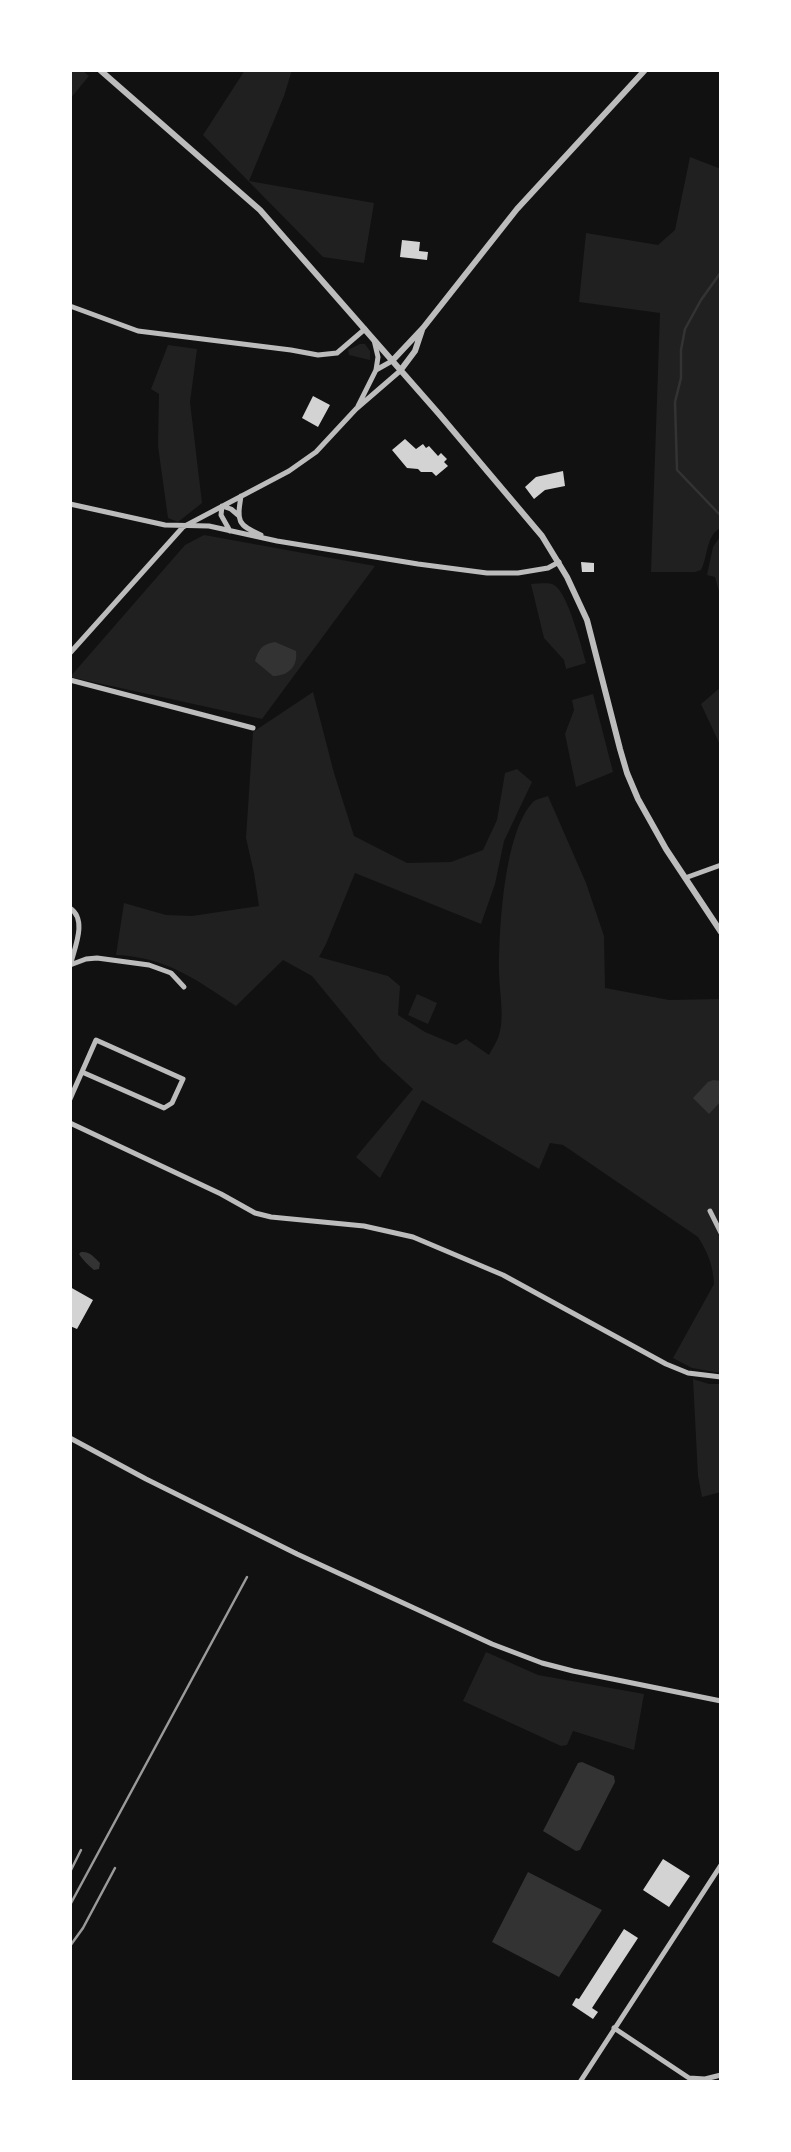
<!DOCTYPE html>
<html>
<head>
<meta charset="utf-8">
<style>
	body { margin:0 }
	#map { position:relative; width:791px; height:2152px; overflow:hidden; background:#111; font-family:Inter,sans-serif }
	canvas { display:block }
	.frame { position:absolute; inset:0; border:72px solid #fff; pointer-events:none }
</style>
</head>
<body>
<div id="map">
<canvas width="791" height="2152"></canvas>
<div class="frame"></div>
</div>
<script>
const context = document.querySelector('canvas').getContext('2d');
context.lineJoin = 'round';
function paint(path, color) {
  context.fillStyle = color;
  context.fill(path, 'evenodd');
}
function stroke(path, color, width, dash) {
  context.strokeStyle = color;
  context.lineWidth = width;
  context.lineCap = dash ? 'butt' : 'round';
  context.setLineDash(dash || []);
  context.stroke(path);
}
paint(new Path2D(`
	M70,70H82L89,76L70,99Z
	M245,70H292L284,96L249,181L374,203L364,263L323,257L203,135Z
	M690,157L721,169V486H719L721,492V528C706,534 708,557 701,570L695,572H651L660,313L579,302L586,233L658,245L675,230Z
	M360,344H365L370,351V360L349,355L348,350Z
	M168,345L197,349L190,402L202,503L178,522L168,518L158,446L159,394L151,389Z
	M204,535L375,566L262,719L70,677L185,545Z
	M721,535V599L715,577L707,575L713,547Z
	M531,584C538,584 548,582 554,585C567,591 582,648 586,663L566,669L564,660L544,638Z
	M721,687V747L701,704Z
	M313,692L334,773L354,836L407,863L451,862L483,850L497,820L505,773L517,769L532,782L504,841L495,884L481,924L355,873L326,944L319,957L388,976L400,986L398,1015L425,1032L456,1045L466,1039L489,1055C492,1049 497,1042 499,1035C505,1017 499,990 499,970C499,929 504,832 533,802C536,799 543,798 548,796L586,883L604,936L605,988L669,1000L721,999V1373L692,1368L673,1358L714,1284C713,1265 708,1253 698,1237L563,1145L550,1143L539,1169L422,1100L380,1178L356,1157L413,1089L381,1060L312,976L283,960L236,1006C195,979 166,957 116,955L124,903L166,915L192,916L259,906L254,873L246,838L253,732Z
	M593,694L613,772L576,787L565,734L574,710L572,700Z
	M417,994L437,1003L428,1024L408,1015Z
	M693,1379L709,1384H721V1492L702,1497L698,1476Z
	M486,1652L538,1675L644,1694L634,1750L573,1731L567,1745L561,1746L463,1701Z`), '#202020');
paint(new Path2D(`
	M275,642L296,651C298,667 288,676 273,676L255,661C259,649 262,644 275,642Z
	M713,1080L721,1081V1101L709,1114L693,1098L708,1082Z
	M81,1252C90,1251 94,1257 100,1263L99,1269L94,1270C89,1266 82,1259 79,1254Z
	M582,1762L614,1776L615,1782L580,1850L576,1851L543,1831L578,1763Z
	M528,1872L602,1910L559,1977L492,1942Z`), '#333');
stroke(new Path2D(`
	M721,272L701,300L685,329L681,350V378L675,402L677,470L721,516`), '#333', 2.5);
paint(new Path2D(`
	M402,240L420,242L419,251L428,252L427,260L400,257Z
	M313,396L330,405L318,427L302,418Z
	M405,439L416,449L423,444L426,448L429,446L438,456L441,453L447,459L444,462L448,466L436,476L432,472H421L418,469L407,468L392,450Z
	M563,471L565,486L545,490L534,499L525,487L536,477Z
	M581,562L594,563V572H582Z
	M70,1287L93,1300L77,1329L70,1326Z
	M663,1859L690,1876L669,1907L643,1890Z
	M624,1929L638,1938L592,2008L598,2012L593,2019L572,2005L576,1998L579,1999Z`), '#d3d3d3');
stroke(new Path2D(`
	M70,306L138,331L291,350L318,355L337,353L365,329
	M376,370L392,361
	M358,406L376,370L378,357L374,340
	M241,496C237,521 237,525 261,535
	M70,504L165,525L209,526L277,541L418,564L487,573H518L548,568L559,562
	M230,531L221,515L222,506L231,509L238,515
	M70,653L183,527L289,471L316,452L356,409L400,371
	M70,680L253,728
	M685,878L721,865
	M70,908C88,920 74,949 70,966
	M70,965L86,959L97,958L149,965L171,973L184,987
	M70,1099L96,1040L183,1079L172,1103L164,1108L82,1072
	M70,1123L221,1194L255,1213L271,1217L364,1226L413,1237L503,1275L666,1364L688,1373L721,1377
	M710,1211L721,1233
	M70,1438L146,1479L297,1554L492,1644L542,1663L573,1671L721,1701
	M614,2028L689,2078L705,2079L721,2075
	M580,2082L721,1865`), '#bcbcbc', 5);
stroke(new Path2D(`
	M100,70L260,210L439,414L542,536L567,577L587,620L620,749L627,773L638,799L666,849L721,932
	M392,361L423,328L517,209L645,70
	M400,371L415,351L422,330`), '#bcbcbc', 6);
stroke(new Path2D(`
	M70,1872L81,1850
	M70,1905L247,1577
	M70,1946L83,1928L115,1868`), '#9a9a9a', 2.5);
</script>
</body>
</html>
